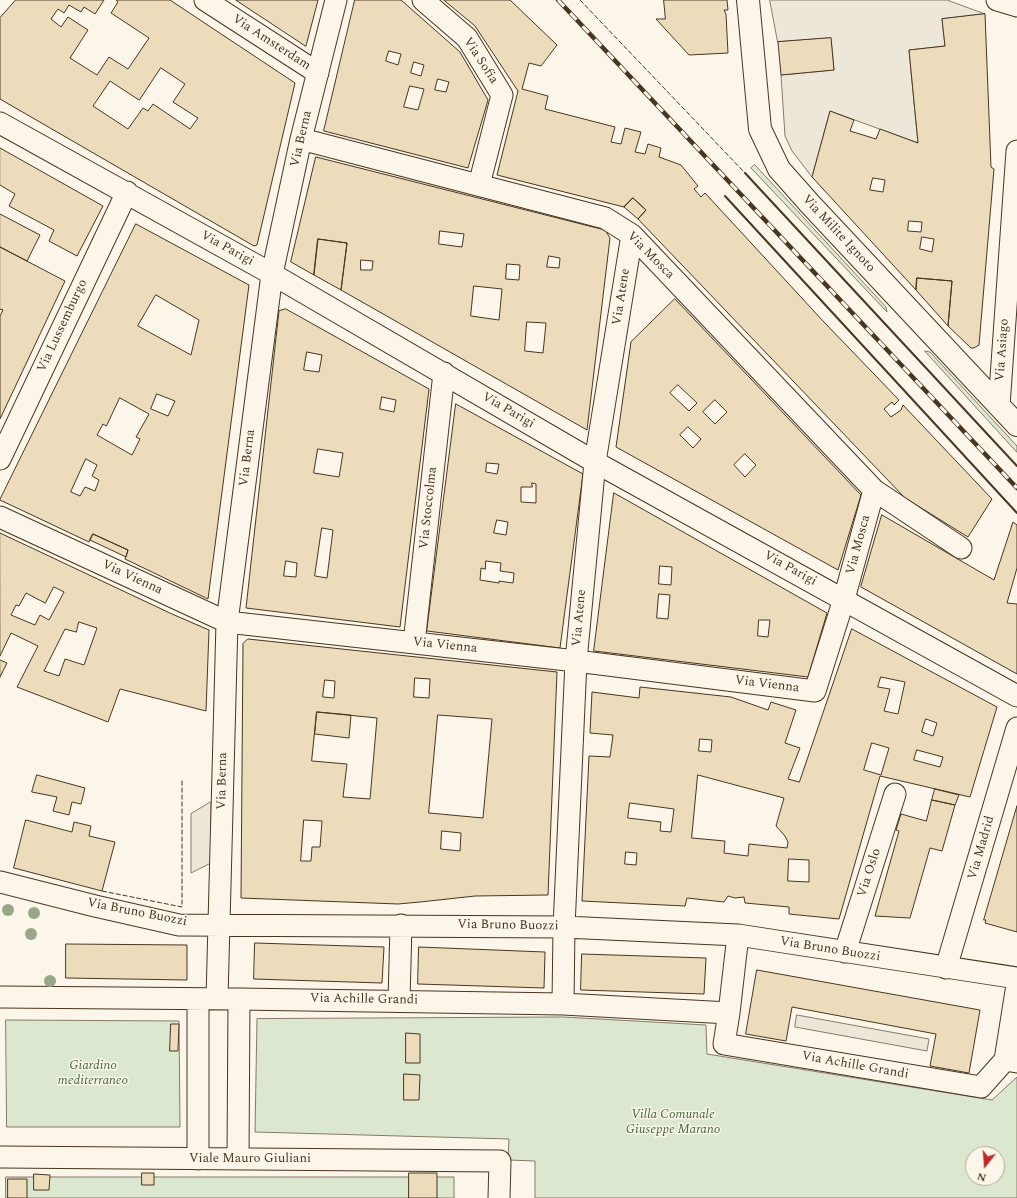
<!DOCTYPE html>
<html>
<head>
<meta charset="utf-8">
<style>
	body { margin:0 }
	#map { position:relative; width:1017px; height:1198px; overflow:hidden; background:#fbf6e9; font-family:Spectral,serif }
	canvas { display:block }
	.north { position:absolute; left:965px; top:1146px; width:40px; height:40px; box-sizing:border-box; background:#fbf6e9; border:1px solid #b4a999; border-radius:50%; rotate:197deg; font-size:11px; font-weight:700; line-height:16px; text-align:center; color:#4a3520 }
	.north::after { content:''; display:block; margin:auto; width:14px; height:18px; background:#c62828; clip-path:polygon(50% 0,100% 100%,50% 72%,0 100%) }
</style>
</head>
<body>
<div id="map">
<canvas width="1017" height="1198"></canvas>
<div class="north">N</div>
</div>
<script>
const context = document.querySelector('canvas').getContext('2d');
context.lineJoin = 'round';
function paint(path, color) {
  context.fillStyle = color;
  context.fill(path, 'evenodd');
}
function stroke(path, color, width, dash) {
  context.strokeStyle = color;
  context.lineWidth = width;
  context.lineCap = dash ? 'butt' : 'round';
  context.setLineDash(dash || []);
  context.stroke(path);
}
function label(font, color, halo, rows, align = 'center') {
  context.font = font + ' Spectral,serif';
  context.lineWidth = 3;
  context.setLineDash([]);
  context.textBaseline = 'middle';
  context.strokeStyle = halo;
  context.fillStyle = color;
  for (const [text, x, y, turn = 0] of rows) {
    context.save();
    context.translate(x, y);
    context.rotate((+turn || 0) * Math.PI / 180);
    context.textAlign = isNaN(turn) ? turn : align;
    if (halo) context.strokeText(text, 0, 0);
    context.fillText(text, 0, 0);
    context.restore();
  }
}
const green = new Path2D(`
	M755,165L886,307L887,312L751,168Z
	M925,351L930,352L1017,446V452Z
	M563,1017L706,1025L707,1054L992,1100L1017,1077V1198H535V1161L508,1160L509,1139L255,1132L257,1019ZM973,1154H997V1178H973Z
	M6,1020L179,1021L180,1127H7Z
	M6,1177H454V1198H6Z`);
paint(green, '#dce7d0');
stroke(green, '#887966', 1);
const parking = new Path2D(`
	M770,0H947L985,14L942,19L945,46L909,50L918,143L830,111L812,177L792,151L785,136L781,75L834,70L831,38L778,42Z
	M211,802V863L191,873V814Z
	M797,1015L929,1039L927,1051L795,1027Z`);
paint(parking, '#ede7d9');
stroke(parking, '#887966', 1);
const building = new Path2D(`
	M16,0H104L95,14L84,7L81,12L69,5L64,13L58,9L51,19L61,27L68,17L88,30L70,58L97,75L109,57L128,69L149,38L111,13L118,2L116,0H170L295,83L257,245L254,246L0,99V18ZM161,68L185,84L173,102L198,118L190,129L153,104L148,111L143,108L128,129L93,106L110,81L139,100Z
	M236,0H318L306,46Z
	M355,0H401L460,52L488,100L468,168L324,131ZM389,51L401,54L398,65L386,61ZM414,62L424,65L421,76L411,73ZM438,79L449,82L446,92L435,90ZM410,86L424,89L418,110L404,107Z
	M444,0H510L557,45L541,66L529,63L522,89L548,96L545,109L615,127L611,142L621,144L625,128L641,132L635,152L645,154L648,144L661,148L659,157L681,165L698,186L694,189L701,197L705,193L823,321L899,400L894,405L892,402L884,409L891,417L901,410L903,405L992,499L968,537L905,498L638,219L646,210L633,198L624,207L497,175L518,91L475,26Z
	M664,0H727L728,10H724L726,14L728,53L689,55L656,19H665Z
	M985,14L991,167L994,169L979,345L974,348H971L948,326L952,281L917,278L916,290L812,177L830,111L854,120L850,131L876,139L880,129L918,143L909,50L945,46L942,19ZM873,178L885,180L883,192L870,190ZM909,221L922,222L921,232L908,231ZM922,237L934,239L932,252L920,249Z
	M831,38L834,70L781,75L778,42Z
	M0,148L103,206L77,256L49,241L54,230L9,206L15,194L0,185Z
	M316,157L605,230L610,238L587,430L341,290L347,243L318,239L314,275L291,262ZM440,231L464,234L462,247L439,244ZM549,256L560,258L559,268L547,267ZM361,260L373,261L372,270H361ZM507,264L520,265L519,280L506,279ZM474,286L502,289L499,320L471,316ZM527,322L546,323L543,353L525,351Z
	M633,198L646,210L638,219L624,207Z
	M0,214L40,235L27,261L0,247Z
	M136,224L249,285L208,599L125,559L128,550L93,534L89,542L0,500ZM156,295L199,320L191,355L138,326ZM157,394L175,401L168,416L151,409ZM120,398L149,414L136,437L140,439L132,455L97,435L103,424L106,426ZM86,459L97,465L92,476L99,480L95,491L85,487L80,496L71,492Z
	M318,239L347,243L341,290L314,275Z
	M0,247L65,281L0,419V316L3,310L0,309Z
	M917,278L952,281L948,326L916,290Z
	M675,299L861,495L838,570L616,447L631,342ZM678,385L697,403L689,411L670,393ZM715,400L727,412L715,424L703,412ZM688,427L701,439L693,448L680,435ZM745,454L756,465L745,477L734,465Z
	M286,309L429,389L400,627L246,608L279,311ZM307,352L322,355L319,372L304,370ZM382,397L396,400L394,412L380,409ZM318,449L343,453L339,477L314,473ZM322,528L333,530L327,578L315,576ZM286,561L297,563L296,577L284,576Z
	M456,404L583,474L560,648L427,631ZM487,463L499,464L497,474L486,472ZM532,483L536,484V503L521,502V487H532ZM497,520L508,522L506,535L494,533ZM486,561L501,563L500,571L514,573L513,583L499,581V583L480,580L481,568L485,569Z
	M614,493L827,613L808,677L594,651ZM660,566L672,567L671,585L659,584ZM659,594L670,595L668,619L657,618ZM759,620H770L768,637L758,636Z
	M882,515L994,580L1013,522L1017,525V568L1007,603L1017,604V674L861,587Z
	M0,533L172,614L209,630L206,711L120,689L108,722L17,687L38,646L11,633L0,656ZM54,587L64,592L49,620L40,615L35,625L11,615L16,605L19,606L26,593L45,603ZM79,622L97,628L84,665L65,659L59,676L44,671L65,629L76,632Z
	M93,534L128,550L126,557L90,540Z
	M852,629L997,707L970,797L880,776L839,919L789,914V907L745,903L744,897L735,898L728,896L724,902L687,898L685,906L582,901L589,756L610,757L613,735L590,733L592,692L639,698L640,687L731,697L768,710L771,702L796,710L785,743L800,748L788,779L799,782ZM881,677L905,682L898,714L884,711L890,689L878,687ZM926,719L937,723L933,736L922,732ZM700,739L712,740L711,752L699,751ZM872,743L889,748L881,775L864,770ZM917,750L943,757L940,767L914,760ZM698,775L784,798L776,826L785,836L788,842L787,848L749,844L748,856L724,853L725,841L692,838ZM630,803L674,809L671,832L660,831L661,822L628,818ZM626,852L637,853L636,865L625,864ZM789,859L809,860V882L788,881Z
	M248,639L557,672L548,895L475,896L420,902L398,904L241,898L243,644ZM415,678L430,679L429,698L414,697ZM325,680L335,681L334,698L323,697ZM317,712L377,718L370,799L343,797L347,764L312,761ZM438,715L492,719L483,818L429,813ZM304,820L322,821L320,847H312L311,861H301ZM442,831L461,833L460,851L441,849Z
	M0,660L7,663L0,677Z
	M317,712L351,715L349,738L315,734Z
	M37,775L85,788L81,804L72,802L69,815L53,811L57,797L32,792Z
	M935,789L959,795L955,805L932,800Z
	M932,800L955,805L942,851L930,848L910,918L875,916L899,831L896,830L901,814L926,821Z
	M1017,806V932L985,923L986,920H984Z
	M26,820L72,832L74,822L91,826L89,836L115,842L102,891L14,868Z
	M255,943L384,947L382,983L254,979Z
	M66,944L187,945V980L66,978Z
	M419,947L545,952L544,988L418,984Z
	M582,954L706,958L704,994L581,990Z
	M757,970L980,1010L969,1073L930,1066L936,1034L792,1007L786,1041L746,1034Z
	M171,1024H179L178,1051H170Z
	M406,1033L420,1034V1063H406Z
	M404,1074L420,1075L419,1100H404Z
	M142,1173H154V1185H142Z
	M409,1173H437V1198H409Z
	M34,1174L50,1175L49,1190H34Z
	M8,1179H27V1198H8Z`);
paint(building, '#ecdcbc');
stroke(building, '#4a3520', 1);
const street = new Path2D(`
	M205,0L318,73
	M423,0L467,38L502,95L479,185
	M997,0L1017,6
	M0,123L272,274L595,462L1017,696
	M301,139L605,218L632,235L874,490L961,548
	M999,406L1017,151
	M0,459L127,192
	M0,517L227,622L576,661L815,691L844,599L874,490
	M414,643L444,373
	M0,882L95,906L179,925L564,927L738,935L1017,978
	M845,952L895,794
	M946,968L1017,728
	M0,997L239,999L563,1004L729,1013L724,1044L981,1087L1005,1060L1017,1062
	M217,998L227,622L272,274L301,139L336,0
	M399,1001L401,925
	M563,1004L564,927L576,661L595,462L632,235
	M729,1013L738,935
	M1005,1060L1017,985
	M0,1157L500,1161L499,1198
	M198,1159V999
	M238,1159L239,999`);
const secondary = new Path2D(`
	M748,0L760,129L779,169L810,204L1017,425`);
stroke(street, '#4a3520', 23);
stroke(secondary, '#4a3520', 24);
stroke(street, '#fbf6e9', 21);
stroke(secondary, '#fbf6e9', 22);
const rail = new Path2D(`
	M558,0L1017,488`);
stroke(rail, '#4a3520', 4.5);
stroke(rail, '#fbf6e9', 3, [9]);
stroke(new Path2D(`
	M580,0L745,173
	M102,891L182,907V780`), '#4a3520', 1, [5, 2]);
stroke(new Path2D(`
	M745,173L1017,466
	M725,196L1017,513`), '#4a3520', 2);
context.fillStyle = '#96a887';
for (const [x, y] of [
	[8,910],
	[34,913],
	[31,934],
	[50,981]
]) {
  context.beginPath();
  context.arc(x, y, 6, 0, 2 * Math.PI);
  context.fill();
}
label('13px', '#4a3520', '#fbf6e9', [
	["Via Amsterdam",271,43,33],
	["Via Sofia",480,61,57],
	["Via Berna",302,139,-77],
	["Via Milite Ignoto",838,234,47],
	["Via Parigi",227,249,29],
	["Via Mosca",650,256,45],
	["Via Atene",622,297,-81],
	["Via Lussemburgo",63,326,-65],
	["Via Asiago",1003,350,-86],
	["Via Parigi",508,411,30],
	["Via Berna",248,458,-83],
	["Via Stoccolma",429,508,-84],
	["Via Mosca",859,545,-75],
	["Via Parigi",790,569,29],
	["Via Vienna",132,578,25],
	["Via Atene",580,618,-85],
	["Via Vienna",445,646,6],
	["Via Vienna",767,685,7],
	["Via Berna",223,781,-89],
	["Via Madrid",982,848,-74],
	["Via Oslo",870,873,-72],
	["Via Bruno Buozzi",137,913,11],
	["Via Bruno Buozzi",508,926,1],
	["Via Bruno Buozzi",830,950,9],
	["Via Achille Grandi",364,1000,1],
	["Via Achille Grandi",855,1066,10],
	["Viale Mauro Giuliani",250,1159]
]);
label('italic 13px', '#436837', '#fbf6e9', [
	["Giardino",93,1066],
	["mediterraneo",93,1081],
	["Villa Comunale",673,1115],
	["Giuseppe Marano",673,1130]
]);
</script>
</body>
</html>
